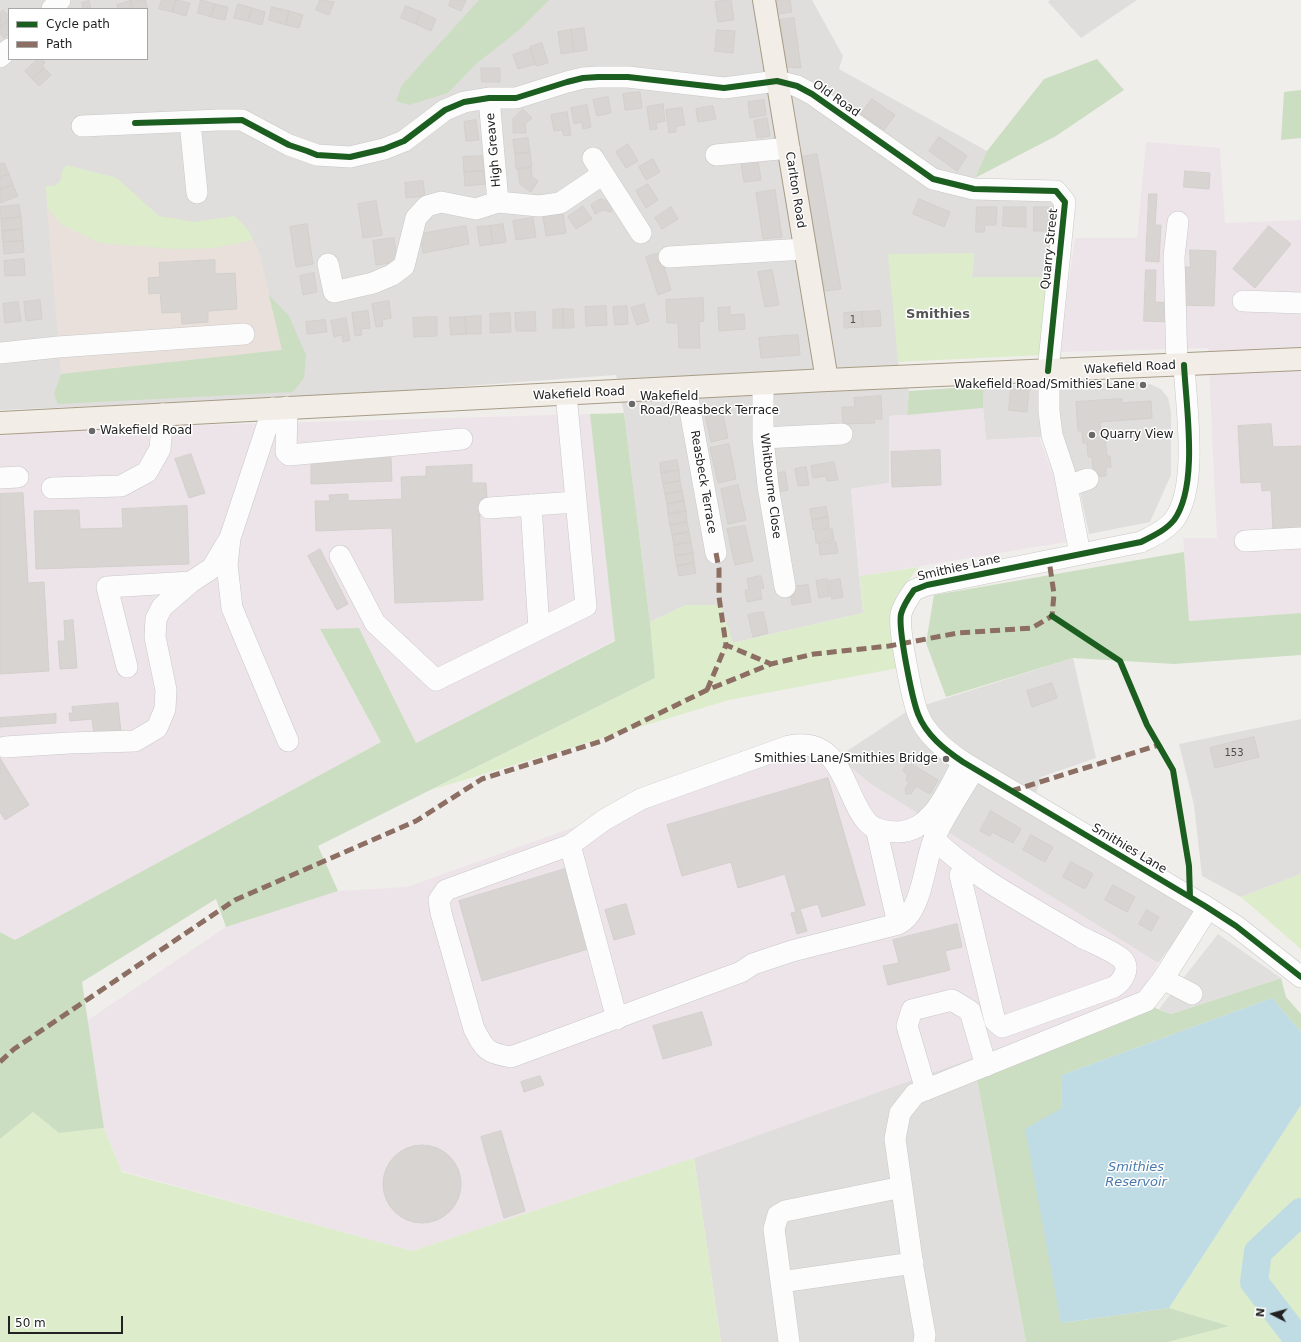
<!DOCTYPE html>
<html>
<head>
<meta charset="utf-8">
<style>
	body { margin:0 }
	#map { position:relative; width:1301px; height:1342px; overflow:hidden; background:#f0eeeb; font-family:"DejaVu Sans",sans-serif }
	canvas { display:block }
	.legend { position:absolute; left:8px; top:8px; width:140px; height:52px; box-sizing:border-box; background:#fff; border:1px solid #a7a7a7; margin:0; padding:5px 7px; list-style:none; font-size:12px; color:#222 }
	.legend li { display:flex; align-items:center; gap:8px; height:20px }
	.legend b { width:20px; border:1px solid #a7a7a7 }
	.north { position:absolute; left:1253px; top:1294px; width:40px; height:40px; -webkit-text-stroke:3px #fff; paint-order:stroke; rotate:276deg; font-size:11px; font-weight:700; line-height:16px; text-align:center; color:#222 }
	.north::after { content:''; display:block; margin:auto; width:14px; height:18px; background:#222; clip-path:polygon(50% 0,100% 100%,50% 72%,0 100%) }
	.scale { position:absolute; left:8px; top:1316px; width:115px; height:18px; box-sizing:border-box; border:2px solid #222; border-top:0; padding-left:5px; font-size:12px; line-height:14px; white-space:nowrap; color:#222; -webkit-text-stroke:3px #fff; paint-order:stroke }
</style>
</head>
<body>
<div id="map">
<canvas width="1301" height="1342"></canvas>
<ul class="legend">
<li><b style="height:5px;background:#1b5e20"></b>Cycle path</li>
<li><b style="height:5px;background:#8d6e63"></b>Path</li>
</ul>
<div class="north">N</div>
<div class="scale">50 m</div>
</div>
<script>
const context = document.querySelector('canvas').getContext('2d');
context.lineJoin = 'round';
function paint(path, color) {
  context.fillStyle = color;
  context.fill(path, 'evenodd');
}
function stroke(path, color, width, dash) {
  context.strokeStyle = color;
  context.lineWidth = width;
  context.lineCap = dash ? 'butt' : 'round';
  context.setLineDash(dash || []);
  context.stroke(path);
}
function label(font, color, halo, rows, align = 'center') {
  context.font = font + ' "DejaVu Sans",sans-serif';
  context.lineWidth = 3;
  context.setLineDash([]);
  context.textBaseline = 'middle';
  context.strokeStyle = halo;
  context.fillStyle = color;
  for (const [text, x, y, turn = 0] of rows) {
    context.save();
    context.translate(x, y);
    context.rotate((+turn || 0) * Math.PI / 180);
    context.textAlign = isNaN(turn) ? turn : align;
    if (halo) context.strokeText(text, 0, 0);
    context.fillText(text, 0, 0);
    context.restore();
  }
}
paint(new Path2D(`
	M0,0H812L843,56L839,69L987,151L967,196L1057,201L1052,277H972L974,253L898,362L909,391L907,415L889,416V483L851,489L863,613L733,643L686,605L650,622L624,413L616,375L300,398L0,410ZM9,9H147V59H9Z
	M1050,0H1137L1081,38L1048,2Z
	M1136,382L1150,384L1161,389L1168,398L1171,412V475L1150,522L1089,534L1078,483L1062,433L1039,437L986,440L983,408L984,386Z
	M1073,658L1096,758L1041,777L1032,807L1198,911L1158,963L872,785L838,757L909,710Z
	M1301,719V874L1241,897L1202,876L1194,805L1179,744Z
	M973,1058L1026,1342H721L694,1158Z`), '#dfdedc');
paint(new Path2D(`
	M1146,142L1220,148L1225,223L1301,220V613L1189,621L1183,538H1217L1208,348L1059,352L1075,238H1137Z
	M983,408L986,440L1039,437L1054,477L1066,542L860,576L851,489L889,483V416Z
	M590,414L615,640L416,743L359,628L320,630L381,742L15,940L0,932V436L65,429Z
	M817,740L872,785L1158,963L1139,1002L973,1058L694,1158L412,1251L122,1171L104,1128L88,1020L226,927L338,891L407,887Z`), '#ede4e9');
paint(new Path2D(`
	M47,208L62,225L100,243L173,249L216,248L253,240L259,251L282,350L61,374Z`), '#eae0db');
paint(new Path2D(`
	M66,165L117,178L159,216L194,222L235,216L249,231L253,240L216,248L173,249L100,243L62,225L47,208L46,186H54L61,180L62,171Z
	M974,253L972,277H1052L1042,355L898,362L888,254Z
	M919,567L896,596L904,667L729,700L431,790L655,678L650,622L686,605H721L733,643L863,613L860,576Z
	M1301,874V949L1241,897Z
	M1301,1105V1342H1168L1228,1326L1169,1308Z
	M33,1112L59,1133L104,1128L122,1172L412,1251L694,1158L721,1342H0V1139Z`), '#ddeccb');
paint(new Path2D(`
	M479,0H549L519,30L476,64L448,93L409,105L396,101L402,85Z
	M1097,59L1124,90L1056,136L975,178L987,151L1044,79Z
	M1301,90V138L1281,140L1284,92Z
	M269,295L289,316L306,355L304,378L293,392L58,404L54,394L61,374L282,350Z
	M984,386L983,408L907,415L909,391Z
	M624,413L650,622L655,678L318,846L338,891L226,927L216,899L82,982L104,1128L59,1133L33,1112L0,1139V932L15,940L381,742L320,629L359,628L416,743L615,641L590,414Z
	M1184,552L1189,621L1301,613V655L1174,664L1073,658L946,697L926,643L934,595Z
	M1281,978L1286,997L1301,1014V1032L1272,998L1062,1075L1061,1323L1169,1308L1229,1326L1168,1342H1026L973,1058L1139,1002L1171,1014Z`), '#cbdec1');
paint(new Path2D(`
	M1218,934L1281,978L1171,1014L1159,1009Z`), '#e0dfde');
paint(new Path2D(`
	M1272,998L1301,1032V1105L1169,1308L1061,1323L1025,1129L1062,1108V1075Z`), '#bfdbe3');
stroke(new Path2D(`
	M1300,1342L1254,1282L1258,1252L1301,1212`), '#bfdbe3', 28);
const building = new Path2D(`
	M135,0H145L148,10L133,9L130,1Z
	M162,0H176L173,12L159,9Z
	M176,0L190,3L186,16L173,12Z
	M201,0L215,4L211,17L198,13Z
	M320,0L334,2L329,15L316,10Z
	M451,0H466L461,11L449,6Z
	M731,0L734,20L718,22L715,2Z
	M776,0H790L792,12L778,14Z
	M89,1L91,9H83L82,3Z
	M130,1L133,9H118L117,5Z
	M215,4L228,7L225,20L211,17Z
	M238,4L252,8L248,21L234,18Z
	M406,6L421,12L416,24L401,18Z
	M272,7L289,11L286,25L269,20Z
	M252,8L265,12L262,25L248,21Z
	M3,10L9,16V20L0,27V13Z
	M289,11L303,15L299,28L286,25Z
	M421,12L436,19L431,31L416,24Z
	M794,18L801,68L787,67L780,20Z
	M9,20V34L4,38L0,33V27Z
	M584,28L587,50L574,52L571,30Z
	M571,30L574,52L561,54L558,32Z
	M717,30L735,31L733,53L715,51Z
	M542,43L548,63L536,66L530,47Z
	M531,49L535,64L518,69L513,55Z
	M38,59H42L45,63L42,65L44,68L32,79L25,71Z
	M44,68L51,75L39,86L32,79Z
	M481,68H500V82H482Z
	M640,92L642,108L625,110L623,94Z
	M608,97L611,113L597,116L593,100Z
	M872,99L895,115L884,130L861,114Z
	M764,100L766,115L750,118L748,102Z
	M663,104L665,121L656,123L657,129L650,130L647,107Z
	M587,105L591,127L583,129L582,122L574,124L571,108Z
	M713,106L716,119L698,122L696,109Z
	M682,108L685,125L676,126V132L669,133L666,110Z
	M523,109L532,118L525,124L526,133H513V119Z
	M567,112L571,135L564,136L562,130L554,131L551,115Z
	M767,118L770,136L757,138L754,121Z
	M476,120L479,140L466,141L464,122Z
	M939,137L967,156L957,171L929,151Z
	M528,138L530,152L515,154L513,140Z
	M628,144L638,161L626,168L616,152Z
	M530,152L532,167L516,169L515,154Z
	M757,154L761,180L744,182L740,157Z
	M817,154L841,289L825,291L801,157Z
	M482,156L484,171L464,172L463,157Z
	M653,159L660,172L646,180L639,167Z
	M4,163L9,174L0,177V164Z
	M531,168L532,177L538,181L531,192L520,184L518,170Z
	M484,171L485,184L465,186L464,172Z
	M1185,171L1210,173L1209,189L1184,187Z
	M9,174L13,185L0,190V177Z
	M423,181L425,196L406,198L405,183Z
	M648,184L658,200L646,208L636,191Z
	M13,185L18,196L0,203V190Z
	M775,190L782,237L763,239L756,193Z
	M1149,194H1157L1155,225H1161L1159,262L1146,261Z
	M601,199L613,203L611,212L603,210L595,214L591,205Z
	M919,199L950,212L944,227L913,214Z
	M376,201L382,235L363,238L358,204Z
	M19,205L21,217L1,219L0,207Z
	M583,206L592,219L576,229L568,217Z
	M671,207L678,219L662,229L655,218Z
	M977,207H997L996,225H985L984,232H976Z
	M1004,207H1026V227L1003,226Z
	M1034,207H1051V231H1034Z
	M563,214L566,233L546,236L543,217Z
	M21,217L22,229L2,231L1,219Z
	M533,218L536,237L516,240L513,221Z
	M307,224L313,264L296,267L290,227Z
	M503,224L506,242L493,244L490,226Z
	M466,226L469,244L423,253L420,234Z
	M490,226L493,244L480,246L477,227Z
	M1269,226L1291,244L1255,288L1233,269Z
	M22,229L23,241L3,242L2,231Z
	M394,238L397,262L376,265L373,241Z
	M23,241L24,252L4,254L3,242Z
	M1190,250L1216,251L1214,306L1178,305L1184,289L1185,267H1190Z
	M660,253L671,290L658,295L646,257Z
	M24,259L25,275L5,276L4,261Z
	M215,260V274L235,273L237,309L208,311V322L182,324L181,312L162,313L160,293L149,294L148,278L160,277L159,263Z
	M772,270L779,305L765,307L758,272Z
	M1146,270H1156L1155,302L1171,303L1170,322L1144,321Z
	M314,273L317,292L303,295L300,276Z
	M703,298L704,321L699,322L700,348H679L678,323H667L666,300Z
	M40,300L42,319L26,321L24,302Z
	M389,301L391,318L382,320L383,326L376,327L372,304Z
	M18,302L21,321L5,323L3,304Z
	M644,304L649,321L637,325L631,308Z
	M606,306L607,325L586,326L585,307Z
	M627,306L628,324L615,325L613,307Z
	M730,307V315L744,314L745,329L719,331L718,308Z
	M563,309H573L574,328H563Z
	M563,309V328H553V310Z
	M368,311L370,328L361,329L362,335L355,336L352,313Z
	M880,311L881,326L863,327L862,312Z
	M535,312L536,331H516L515,313Z
	M862,312L863,327L844,328V313Z
	M510,313L511,332L490,333V314Z
	M481,316V334H466L465,317Z
	M437,317V336L414,337L413,318Z
	M450,317H465L466,334L451,335Z
	M346,318L350,340L343,342L342,335L334,337L331,321Z
	M325,320L327,332L307,334L306,322Z
	M798,335L800,355L761,358L759,338Z
	M1011,389L1029,390L1027,412L1009,410Z
	M881,396L882,419H874L875,423L843,424L842,407H855L854,398Z
	M1122,399V403L1151,401L1152,418L1100,422L1101,439H1105L1107,456H1110L1111,467H1106V476L1094,477L1092,457H1088L1087,443H1083L1082,431H1078L1076,402Z
	M722,411L728,438L711,442L705,414Z
	M1271,424L1273,447L1301,446V529L1273,531L1271,490L1262,491L1261,482L1241,483L1238,426Z
	M729,444L736,479L718,483L710,448Z
	M940,450L941,485L892,487L891,452Z
	M191,454L205,493L189,498L175,459Z
	M391,458L392,481L311,484V461Z
	M677,460L679,470L661,473L660,463Z
	M834,462L838,480L827,481L826,476L813,478L811,466Z
	M472,465V483H486L487,500H479L483,600L395,603L392,528L316,531L315,501H330L329,495L348,494V501L402,499L401,477L426,476V467Z
	M806,467L809,485L798,486L795,469Z
	M679,470L680,481L663,484L661,473Z
	M785,472L788,490L777,492L774,474Z
	M680,481L682,491L665,494L663,484Z
	M738,485L746,520L728,524L721,489Z
	M682,491L684,501L667,504L665,494Z
	M23,493L28,583L44,582L49,671L0,674V494Z
	M684,501L686,511L668,514L667,504Z
	M187,506L189,564L36,569L34,511L79,510L80,529L123,528L122,509Z
	M826,507L828,517L812,520L810,509Z
	M686,511L687,522L670,525L668,514Z
	M828,517L829,528L813,530L812,520Z
	M687,522L689,532L672,535L670,525Z
	M745,526L753,561L735,565L727,529Z
	M832,529L834,540L816,543L815,532Z
	M689,532L691,542L674,545L672,535Z
	M691,542L693,553L675,556L674,545Z
	M836,542L838,553L820,555L819,544Z
	M320,549L348,604L337,610L308,556Z
	M693,553L694,563L677,566L675,556Z
	M694,563L696,573L679,576L677,566Z
	M761,576L764,588L760,589L762,599L747,602L745,590H749L747,579Z
	M827,579L830,596L819,598L816,581Z
	M840,579L843,597L832,599L829,581Z
	M808,585L811,602L792,605L790,587Z
	M763,612L768,633L753,637L748,615Z
	M73,620L77,668L60,669L58,641H65L64,621Z
	M1052,683L1057,698L1032,707L1027,691Z
	M118,703L121,733L94,735L92,719L70,721L69,713H73L72,707Z
	M56,714V723L0,727V718Z
	M1254,737L1259,757L1215,768L1210,748Z
	M0,758L29,805L5,820L0,812Z
	M910,759L915,762L913,765L938,780L930,794L916,786L911,794H906L905,789L909,782L906,780L908,775L903,771Z
	M828,778L865,905L822,917L818,904L800,909L807,931L797,934L791,913L796,912L785,874L738,888L731,862L682,876L667,825Z
	M991,811L1021,829L1013,843L992,832L990,836L980,831Z
	M1031,835L1053,847L1045,862L1023,850Z
	M1071,862L1093,874L1085,889L1063,877Z
	M565,869L588,949L482,981L459,901Z
	M1113,885L1135,897L1127,912L1105,900Z
	M626,904L635,934L614,940L605,910Z
	M1147,910L1159,917L1151,931L1139,924Z
	M957,924L962,947L945,951L950,970L888,985L883,966L899,963L893,940Z
	M702,1012L712,1045L663,1059L653,1026Z
	M540,1076L544,1085L524,1092L521,1082Z
	M501,1131L525,1211L504,1218L481,1137Z
	M383 1184a39 39 0 1 1 78 0a39 39 0 1 1-78 0Z`);
paint(building, '#d7d4d2');
stroke(building, '#d3d0cc', 1);
const minor = new Path2D(`
	M52,9L60,0
	M0,57L9,49
	M489,98L498,202
	M190,122L197,193
	M82,126L219,120H242L289,145L317,155L350,157L384,149L404,141L445,110L464,102L489,98H516L567,82L583,78L598,77H628L724,88L777,81L797,86L812,94L933,179L974,189L1056,191L1065,202L1048,371
	M716,155L789,148
	M593,158L641,233
	M669,257L805,249
	M328,264L334,292L373,283L392,275L404,266L416,218L427,206L441,202L476,209L498,202L539,206L560,203L603,174
	M1243,301L1301,303
	M0,353L58,347L244,334
	M1177,365L1174,257L1178,222
	M1184,365C1186,406 1199,486 1174,520C1166,530 1153,536 1141,542L927,585L914,590C909,597 903,606 901,614C898,629 912,698 918,714C926,735 945,750 963,762L1205,906L1236,926L1301,977
	M763,384V438L768,486L785,587
	M686,388L716,553
	M1049,390V411L1052,435L1064,471L1080,554
	M287,407L286,452L289,455L462,439
	M273,408L230,538L227,565L232,608L288,741
	M763,438L842,434
	M0,478L18,477
	M1068,486L1088,479
	M52,488L121,486L147,472L160,449L163,414
	M531,505L539,629
	M489,508L576,502
	M1245,541L1301,538
	M340,556L375,623L436,680L586,606L566,394
	M127,667L107,587L191,582
	M5,747L69,743L135,741L157,728L165,709L166,690L155,637L156,619L162,607L191,582L212,568L230,538
	M963,762C948,789 933,831 898,832C887,832 877,831 869,824C843,798 845,735 789,746L641,799L604,820L570,845L446,890L439,900L441,913L474,1029C485,1050 487,1053 511,1057L741,972L753,964L792,951L898,924C923,912 924,862 934,839C945,814 961,792 974,769
	M876,828L898,924
	M934,839C975,879 1032,907 1081,937C1091,942 1115,952 1122,959C1131,968 1123,981 1114,987L1002,1027L995,1021L960,875L965,866
	M570,845L617,1019
	M1163,979L1192,994
	M926,1090L907,1026L912,1010L952,1000L970,1011L986,1066
	M781,1282L913,1263
	M789,1342L774,1229L778,1215L785,1211L902,1187
	M924,1342L925,1335L913,1267L895,1139L900,1113L915,1094L1146,1001L1163,979L1203,916L1205,906`);
const major = new Path2D(`
	M764,0L827,380
	M0,423L827,380L1301,359`);
stroke(minor, '#c9c8c7', 22);
stroke(major, '#a79c86', 24);
stroke(minor, '#fdfcfc', 21);
stroke(major, '#f3ede7', 22);
stroke(new Path2D(`
	M716,553L719,569V597L726,645L771,664
	M707,690L726,645
	M1011,791L1159,745
	M0,1062L14,1049L235,900L416,821L482,779L605,740L707,690L771,664L814,654L889,646L958,633L1032,628L1052,616L1054,594L1049,560`), '#8d6e63', 5, [10, 5]);
stroke(new Path2D(`
	M135,123L242,120L289,145L307,151L317,155L350,157L384,149L404,141L445,110L464,102L489,98H516L567,82L583,78L598,77H628L724,88L777,81L797,86L812,94L933,179L974,189L1056,191L1065,202L1048,371
	M1184,365C1186,406 1199,486 1174,520C1166,530 1153,536 1141,542L927,585L914,590C909,597 903,606 901,614C898,629 912,698 918,714C926,735 945,750 963,762L1205,906L1236,926L1301,977
	M1052,616L1120,661L1147,725L1173,770L1189,866L1190,897`), '#1b5e20', 6);
for (const [x, y, r, color] of [
	[1143,385,4,"#6a6968"],
	[632,404,4,"#6a6968"],
	[92,431,4,"#6a6968"],
	[1092,435,4,"#6a6968"],
	[946,759,4,"#6a6968"]
]) {
  const dot = new Path2D();
  dot.arc(x, y, r, 0, 2 * Math.PI);
  context.fillStyle = color;
  context.fill(dot);
  stroke(dot, '#fff', 1.5);
}
label('10px', '#4f4e4e', null, [
	["1",853,320],
	["153",1234,753]
]);
label('12px', '#222', '#fff', [
	["Old Road",836,99,35],
	["High Greave",494,150,-95],
	["Carlton Road",795,190,81],
	["Quarry Street",1050,249,-84],
	["Wakefield Road",1130,368,-3],
	["Wakefield Road",579,394,-3],
	["Reasbeck Terrace",703,482,80],
	["Whitbourne Close",770,486,83],
	["Smithies Lane",959,568,-13],
	["Smithies Lane",1129,849,31]
]);
label('12px', '#222', '#fff', [
	["Wakefield Road/Smithies Lane",1135,385,"right"],
	["Wakefield",640,397],
	["Road/Reasbeck Terrace",640,411],
	["Wakefield Road",100,431],
	["Quarry View",1100,435],
	["Smithies Lane/Smithies Bridge",938,759,"right"]
], 'left');
label('bold 13px', '#555', '#fff', [
	["Smithies",938,315]
]);
label('italic 13px', '#4a7aab', '#fff', [
	["Smithies",1136,1168],
	["Reservoir",1136,1183]
]);
</script>
</body>
</html>
